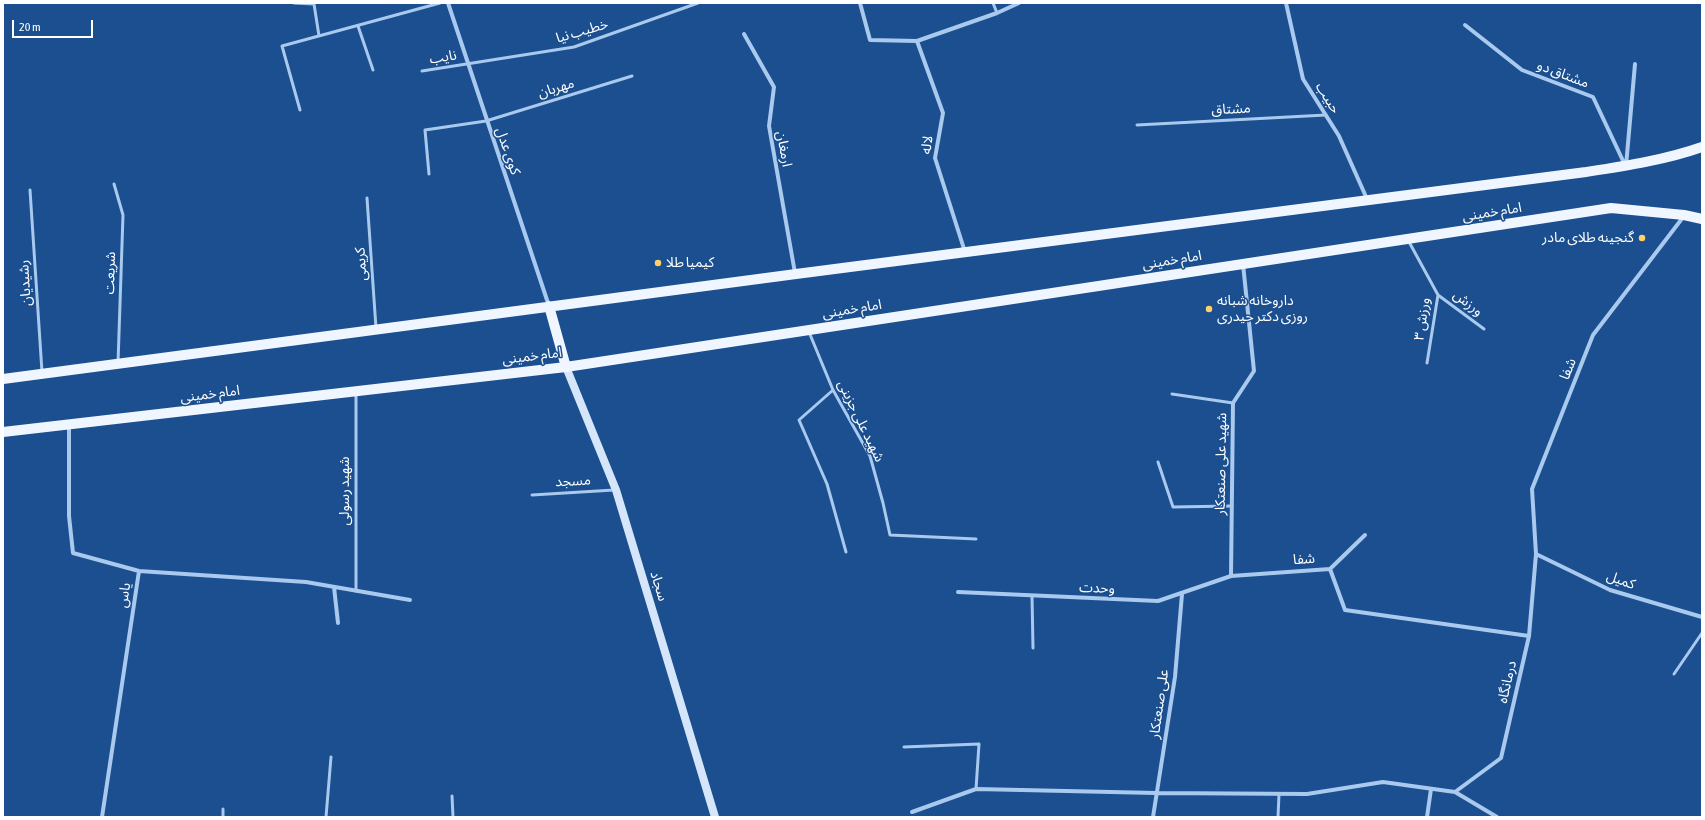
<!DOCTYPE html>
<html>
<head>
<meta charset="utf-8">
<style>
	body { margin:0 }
	#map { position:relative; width:1705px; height:820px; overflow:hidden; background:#1b4f8f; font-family:"Asap Condensed",sans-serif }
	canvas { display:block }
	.frame { position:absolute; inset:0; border:4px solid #fff; pointer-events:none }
	.scale { position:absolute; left:12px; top:20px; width:81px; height:18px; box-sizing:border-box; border:2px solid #fff; border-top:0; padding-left:5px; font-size:12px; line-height:14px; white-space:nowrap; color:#fff; -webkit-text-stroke:3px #1b4f8f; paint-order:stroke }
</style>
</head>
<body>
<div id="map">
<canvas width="1705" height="820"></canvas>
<div class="frame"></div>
<div class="scale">20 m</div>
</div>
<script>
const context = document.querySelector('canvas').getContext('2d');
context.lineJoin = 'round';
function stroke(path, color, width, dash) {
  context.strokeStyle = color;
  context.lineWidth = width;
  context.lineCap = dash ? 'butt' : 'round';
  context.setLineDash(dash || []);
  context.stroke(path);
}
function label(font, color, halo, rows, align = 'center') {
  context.font = font + ' "Asap Condensed","Noto Sans Arabic",sans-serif';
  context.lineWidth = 3;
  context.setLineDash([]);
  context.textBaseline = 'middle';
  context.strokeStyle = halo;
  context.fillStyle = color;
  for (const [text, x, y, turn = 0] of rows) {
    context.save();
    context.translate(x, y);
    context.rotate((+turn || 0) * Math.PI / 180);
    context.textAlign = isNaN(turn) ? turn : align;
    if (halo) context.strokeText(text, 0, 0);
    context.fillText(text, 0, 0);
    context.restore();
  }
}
stroke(new Path2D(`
	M294,3L314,4L319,36
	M993,3L997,13
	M358,26L373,70
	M422,71L574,47L698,3
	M300,110L282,46L440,3
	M1137,125L1326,115
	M429,174L425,130L486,121L632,76
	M114,184L123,215L118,363
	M30,190L42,372
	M367,198L376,328
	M1408,240L1438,295L1427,363
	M1438,295L1484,329
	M809,332L833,390L870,456L883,503L890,535L976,539
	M833,390L799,420L827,484L846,552
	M356,393V591
	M1172,394L1233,403
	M1158,462L1173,507L1231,506
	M532,495L614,490
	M1032,596L1033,648
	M1674,674L1702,633
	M904,747L979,744L976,789
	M452,796L453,817
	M223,809V817
	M326,817L331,757
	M1278,817L1279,794`), '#a9c9ee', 3);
stroke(new Path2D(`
	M448,3L549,306
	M860,3L870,40L917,41L997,13L1019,3
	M1286,3L1303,79L1339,136L1367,199
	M1465,25L1522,70L1593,97L1625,165
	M744,34L774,87L769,126L795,273
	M917,41L943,113L935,158L965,252
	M1626,166L1635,64
	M69,425V516L73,553L139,571L306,582L410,600
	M1536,554L1610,590L1702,617
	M1330,569L1345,610L1529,636
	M1231,576L1233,403L1254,371L1243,264
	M334,587L338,623
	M958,592L1158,601L1231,576L1330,569L1365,535
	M1455,792L1501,758L1529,636L1536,554L1532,489L1587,350L1593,335L1684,216
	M912,812L976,789L1156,793L1307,794L1383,782L1455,792L1497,817
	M102,817L139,571
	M1153,817L1175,677L1182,594
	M1427,817L1431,789`), '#a9c9ee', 4);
stroke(new Path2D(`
	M566,367L616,490L715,817`), '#d6e6fa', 8);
stroke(new Path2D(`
	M549,306L566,367
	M3,379L796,274L1586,172C1625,166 1665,160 1702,147
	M3,432L566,367L1611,208L1684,215L1702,219`), '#f0f6ff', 10);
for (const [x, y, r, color] of [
	[1642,238,4,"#ffd166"],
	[658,263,4,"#ffd166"],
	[1209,309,4,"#ffd166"]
]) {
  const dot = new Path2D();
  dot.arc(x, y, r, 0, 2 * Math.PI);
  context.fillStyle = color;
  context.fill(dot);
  stroke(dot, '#1b4f8f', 1.5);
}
label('14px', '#fff', '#1b4f8f', [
	["خطیب نیا",582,31,-16],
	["نایب",443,57,-9],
	["مشتاق دو",1563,74,21],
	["مهربان",556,88,-17],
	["حبیب",1328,98,58],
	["مشتاق",1231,109,-3],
	["لاله",927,145,-83],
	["ارمغان",784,149,80],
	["کوی عدل",508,151,71],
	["امام خمینی",1492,212,-9],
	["امام خمینی",1172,260,-9],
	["کریمی",361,264,-94],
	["شریعت",110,273,-88],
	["رشیدیان",25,283,-94],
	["ورزش",1468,303,37],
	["امام خمینی",852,309,-9],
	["ورزش ۳",1422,319,-82],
	["امام خمینی",532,356,-7],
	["شفا",1568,369,-68],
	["امام خمینی",210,394,-7],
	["شهید علی جزینی",861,421,64],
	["شهید علی صنعتکار",1221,464,-89],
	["مسجد",573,481,-3],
	["شهید رسولی",345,491,-90],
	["شفا",1304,559,-4],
	["کمیل",1621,580,20],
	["سجاد",659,586,73],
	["وحدت",1097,588,2],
	["یاس",124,595,-81],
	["درمانگاه",1507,682,-77],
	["علی صنعتکار",1159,704,-82]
]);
label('14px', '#fff', '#1b4f8f', [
	["گنجینه طلای مادر",1634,238,"right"],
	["کیمیا طلا",666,263],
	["داروخانه شبانه",1217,301],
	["روزی دکتر حیدری",1217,317]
], 'left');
</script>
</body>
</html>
